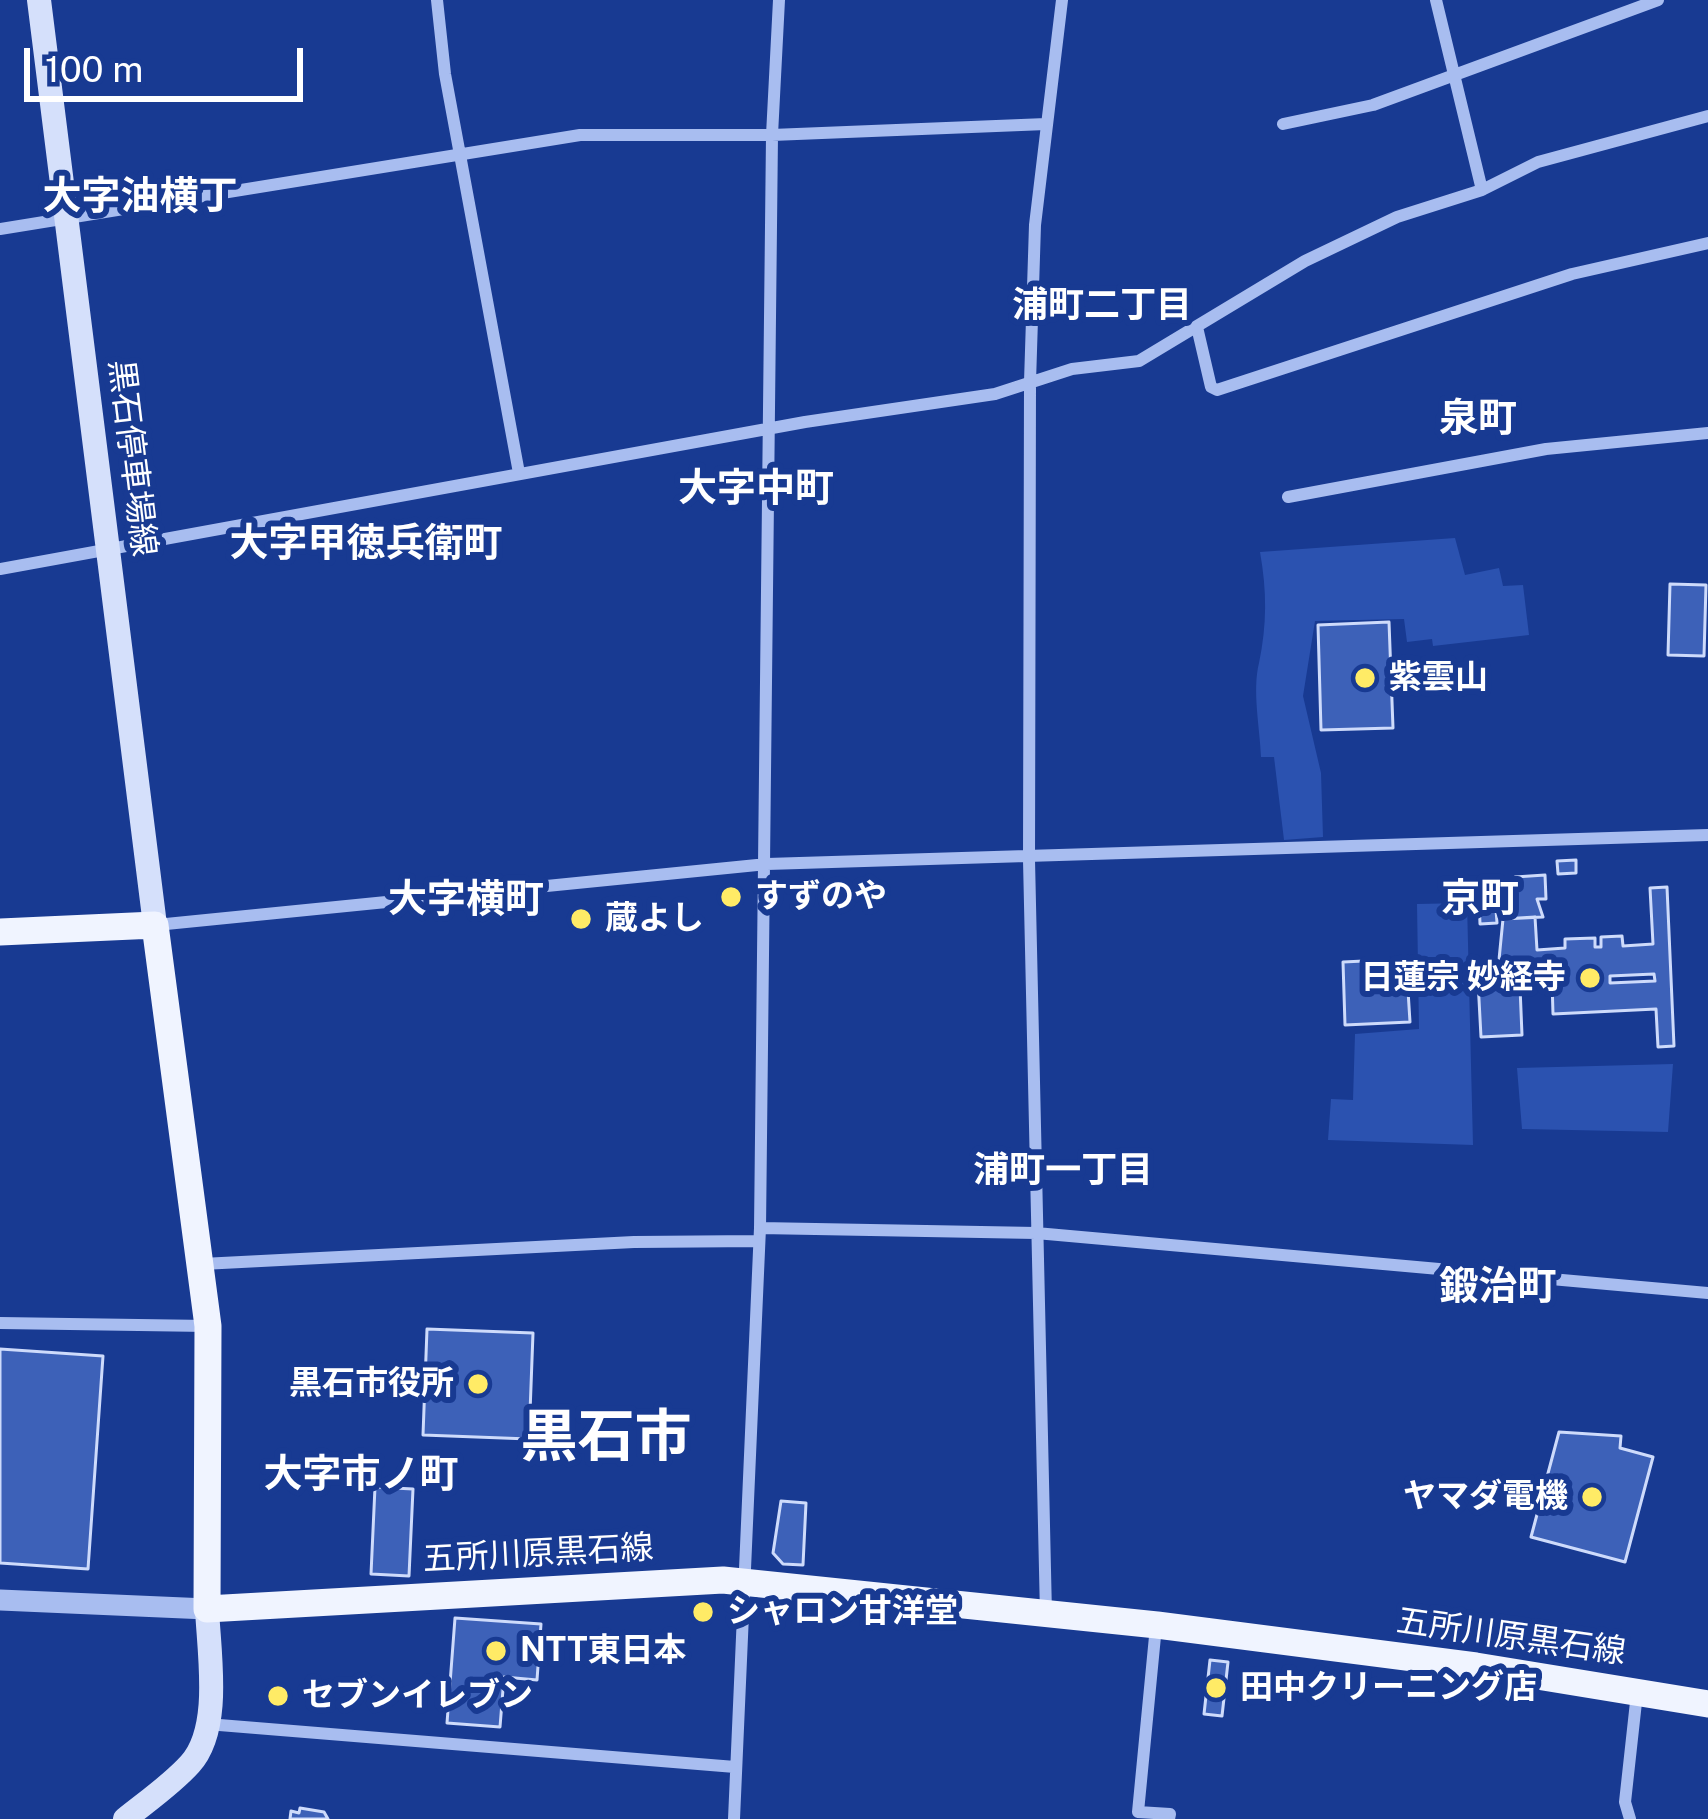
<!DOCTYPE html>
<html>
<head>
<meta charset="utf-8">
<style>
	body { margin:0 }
	#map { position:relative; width:1708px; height:1819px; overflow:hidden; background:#183a92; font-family:"Public Sans",sans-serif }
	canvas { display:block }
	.scale { position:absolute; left:24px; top:48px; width:279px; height:54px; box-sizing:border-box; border:6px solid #fff; border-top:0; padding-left:15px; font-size:36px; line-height:42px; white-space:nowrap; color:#fff; -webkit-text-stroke:9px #183a92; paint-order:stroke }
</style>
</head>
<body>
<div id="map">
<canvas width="1708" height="1819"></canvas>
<div class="scale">100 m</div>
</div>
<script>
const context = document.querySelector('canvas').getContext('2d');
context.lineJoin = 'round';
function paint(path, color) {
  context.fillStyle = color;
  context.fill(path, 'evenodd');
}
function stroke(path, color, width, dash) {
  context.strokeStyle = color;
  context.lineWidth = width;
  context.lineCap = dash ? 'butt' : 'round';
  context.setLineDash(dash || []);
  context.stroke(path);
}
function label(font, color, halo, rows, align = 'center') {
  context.font = font + ' "Public Sans","Noto Sans JP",sans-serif';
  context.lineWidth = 12;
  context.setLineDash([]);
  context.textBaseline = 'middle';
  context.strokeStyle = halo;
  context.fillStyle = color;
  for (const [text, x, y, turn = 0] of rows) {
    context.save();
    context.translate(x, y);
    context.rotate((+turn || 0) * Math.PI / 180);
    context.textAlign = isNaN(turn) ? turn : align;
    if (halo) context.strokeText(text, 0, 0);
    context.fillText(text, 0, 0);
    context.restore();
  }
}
paint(new Path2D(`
	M1455,538L1465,575L1499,568L1503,586L1523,585L1529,635L1433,646L1432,639L1407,642L1404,619L1315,621L1303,696L1321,773L1323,837L1284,840L1274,757H1261C1260,728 1252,691 1259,663C1267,625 1267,591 1260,552Z
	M1467,903L1473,1145L1328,1140L1331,1099L1353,1100L1355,1034L1419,1029L1417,904Z
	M1673,1064L1668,1132L1522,1129L1517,1068Z`), '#2b52b0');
const building = new Path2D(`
	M1670,584L1706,585L1704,656L1668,655Z
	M1389,622L1393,728L1321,730L1318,625Z
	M1576,860V873L1558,874L1557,861Z
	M1545,875L1546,899H1537L1543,917L1503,919L1502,898L1515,895V877Z
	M1667,887L1674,1046L1658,1047L1656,1009L1553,1014L1552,981L1520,987L1522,1035L1481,1037L1478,981L1497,980L1503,919L1535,917L1537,950L1565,948V939L1595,938V947H1601V937L1622,936L1623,946L1653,944L1650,888ZM1654,974L1655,981L1610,983V976Z
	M1495,897L1497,923L1480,924L1479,898Z
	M1406,959L1410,1022L1345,1025L1343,962Z
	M427,1329L533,1333L529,1439L423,1435Z
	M0,1349L103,1356L88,1569L0,1563Z
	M1559,1432L1621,1436L1620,1448L1653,1457L1625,1562L1531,1537Z
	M375,1487L413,1489L409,1576L371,1574Z
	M781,1501L806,1503L803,1565L783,1564L773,1553Z
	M455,1618L541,1624L537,1680L504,1677L500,1727L447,1723Z
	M1210,1660L1228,1662L1222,1716L1204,1714Z
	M300,1808L324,1812L328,1819H290L291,1811L299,1813Z`);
paint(building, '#3d61b8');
stroke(building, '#cedbfb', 3);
stroke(new Path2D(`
	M437,0L445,74L519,473
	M1436,0L1482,190
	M1283,124L1373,105L1658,0
	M0,229L580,135H772L1046,124
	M1197,327L1211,387L1217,390L1572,274L1708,243
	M1288,497L1546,449L1708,433
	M0,569L805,422L995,394L1072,369L1139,361L1305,261L1397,217L1482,190L1538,162L1708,116
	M156,925L767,864L1708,835
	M760,1228L1036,1233L1708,1293
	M202,1264L634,1242L759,1241
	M0,1323L208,1326
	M1046,1614L1029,860L1030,382L1035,225L1062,0
	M1156,1626L1138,1812L1170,1814L1169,1819
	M207,1724L735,1767
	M734,1819L760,1228L772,135L779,0
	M1630,1819L1625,1802L1637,1693`), '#a8bdf0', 12);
stroke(new Path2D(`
	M0,1600L207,1609`), '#a8bdf0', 21);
stroke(new Path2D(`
	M39,0L155,925
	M125,1819C146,1802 171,1785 190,1764C222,1729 209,1654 207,1609`), '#d5e0fb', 24);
stroke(new Path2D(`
	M0,932L155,925L208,1326L207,1609L723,1580L1157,1625L1476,1666L1708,1704`), '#f0f4ff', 27);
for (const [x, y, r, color] of [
	[1365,678,12,"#ffeb66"],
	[731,897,12,"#ffeb66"],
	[581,919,12,"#ffeb66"],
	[1590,978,12,"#ffeb66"],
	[478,1384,12,"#ffeb66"],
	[1592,1497,12,"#ffeb66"],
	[703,1612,12,"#ffeb66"],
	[496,1651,12,"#ffeb66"],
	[1216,1688,12,"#ffeb66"],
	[278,1696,12,"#ffeb66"]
]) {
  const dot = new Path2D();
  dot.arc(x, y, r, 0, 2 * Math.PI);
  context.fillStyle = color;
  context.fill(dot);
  stroke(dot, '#183a92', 4.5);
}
label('33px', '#fff', '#183a92', [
	["黒石停車場線",132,458,83],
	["五所川原黒石線",538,1554,-3],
	["五所川原黒石線",1511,1637,8]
]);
label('bold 33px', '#fff', '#183a92', [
	["紫雲山",1389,678],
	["すずのや",755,897],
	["蔵よし",605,919],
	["日蓮宗 妙経寺",1566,978,"right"],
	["黒石市役所",454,1384,"right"],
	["ヤマダ電機",1568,1497,"right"],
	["シャロン甘洋堂",727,1612],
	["NTT東日本",520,1651],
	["田中クリーニング店",1240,1688],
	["セブンイレブン",302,1696]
], 'left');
label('bold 36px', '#fff', '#183a92', [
	["浦町二丁目",1102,306],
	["浦町一丁目",1063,1171]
]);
label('bold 39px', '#fff', '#183a92', [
	["大字油横丁",140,197],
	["泉町",1478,419],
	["大字中町",756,489],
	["大字甲徳兵衛町",366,544],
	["京町",1480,899],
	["大字横町",466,900],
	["鍛治町",1498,1287],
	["大字市ノ町",361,1475]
]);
label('bold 57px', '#fff', '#183a92', [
	["黒石市",606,1438]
]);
</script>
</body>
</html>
